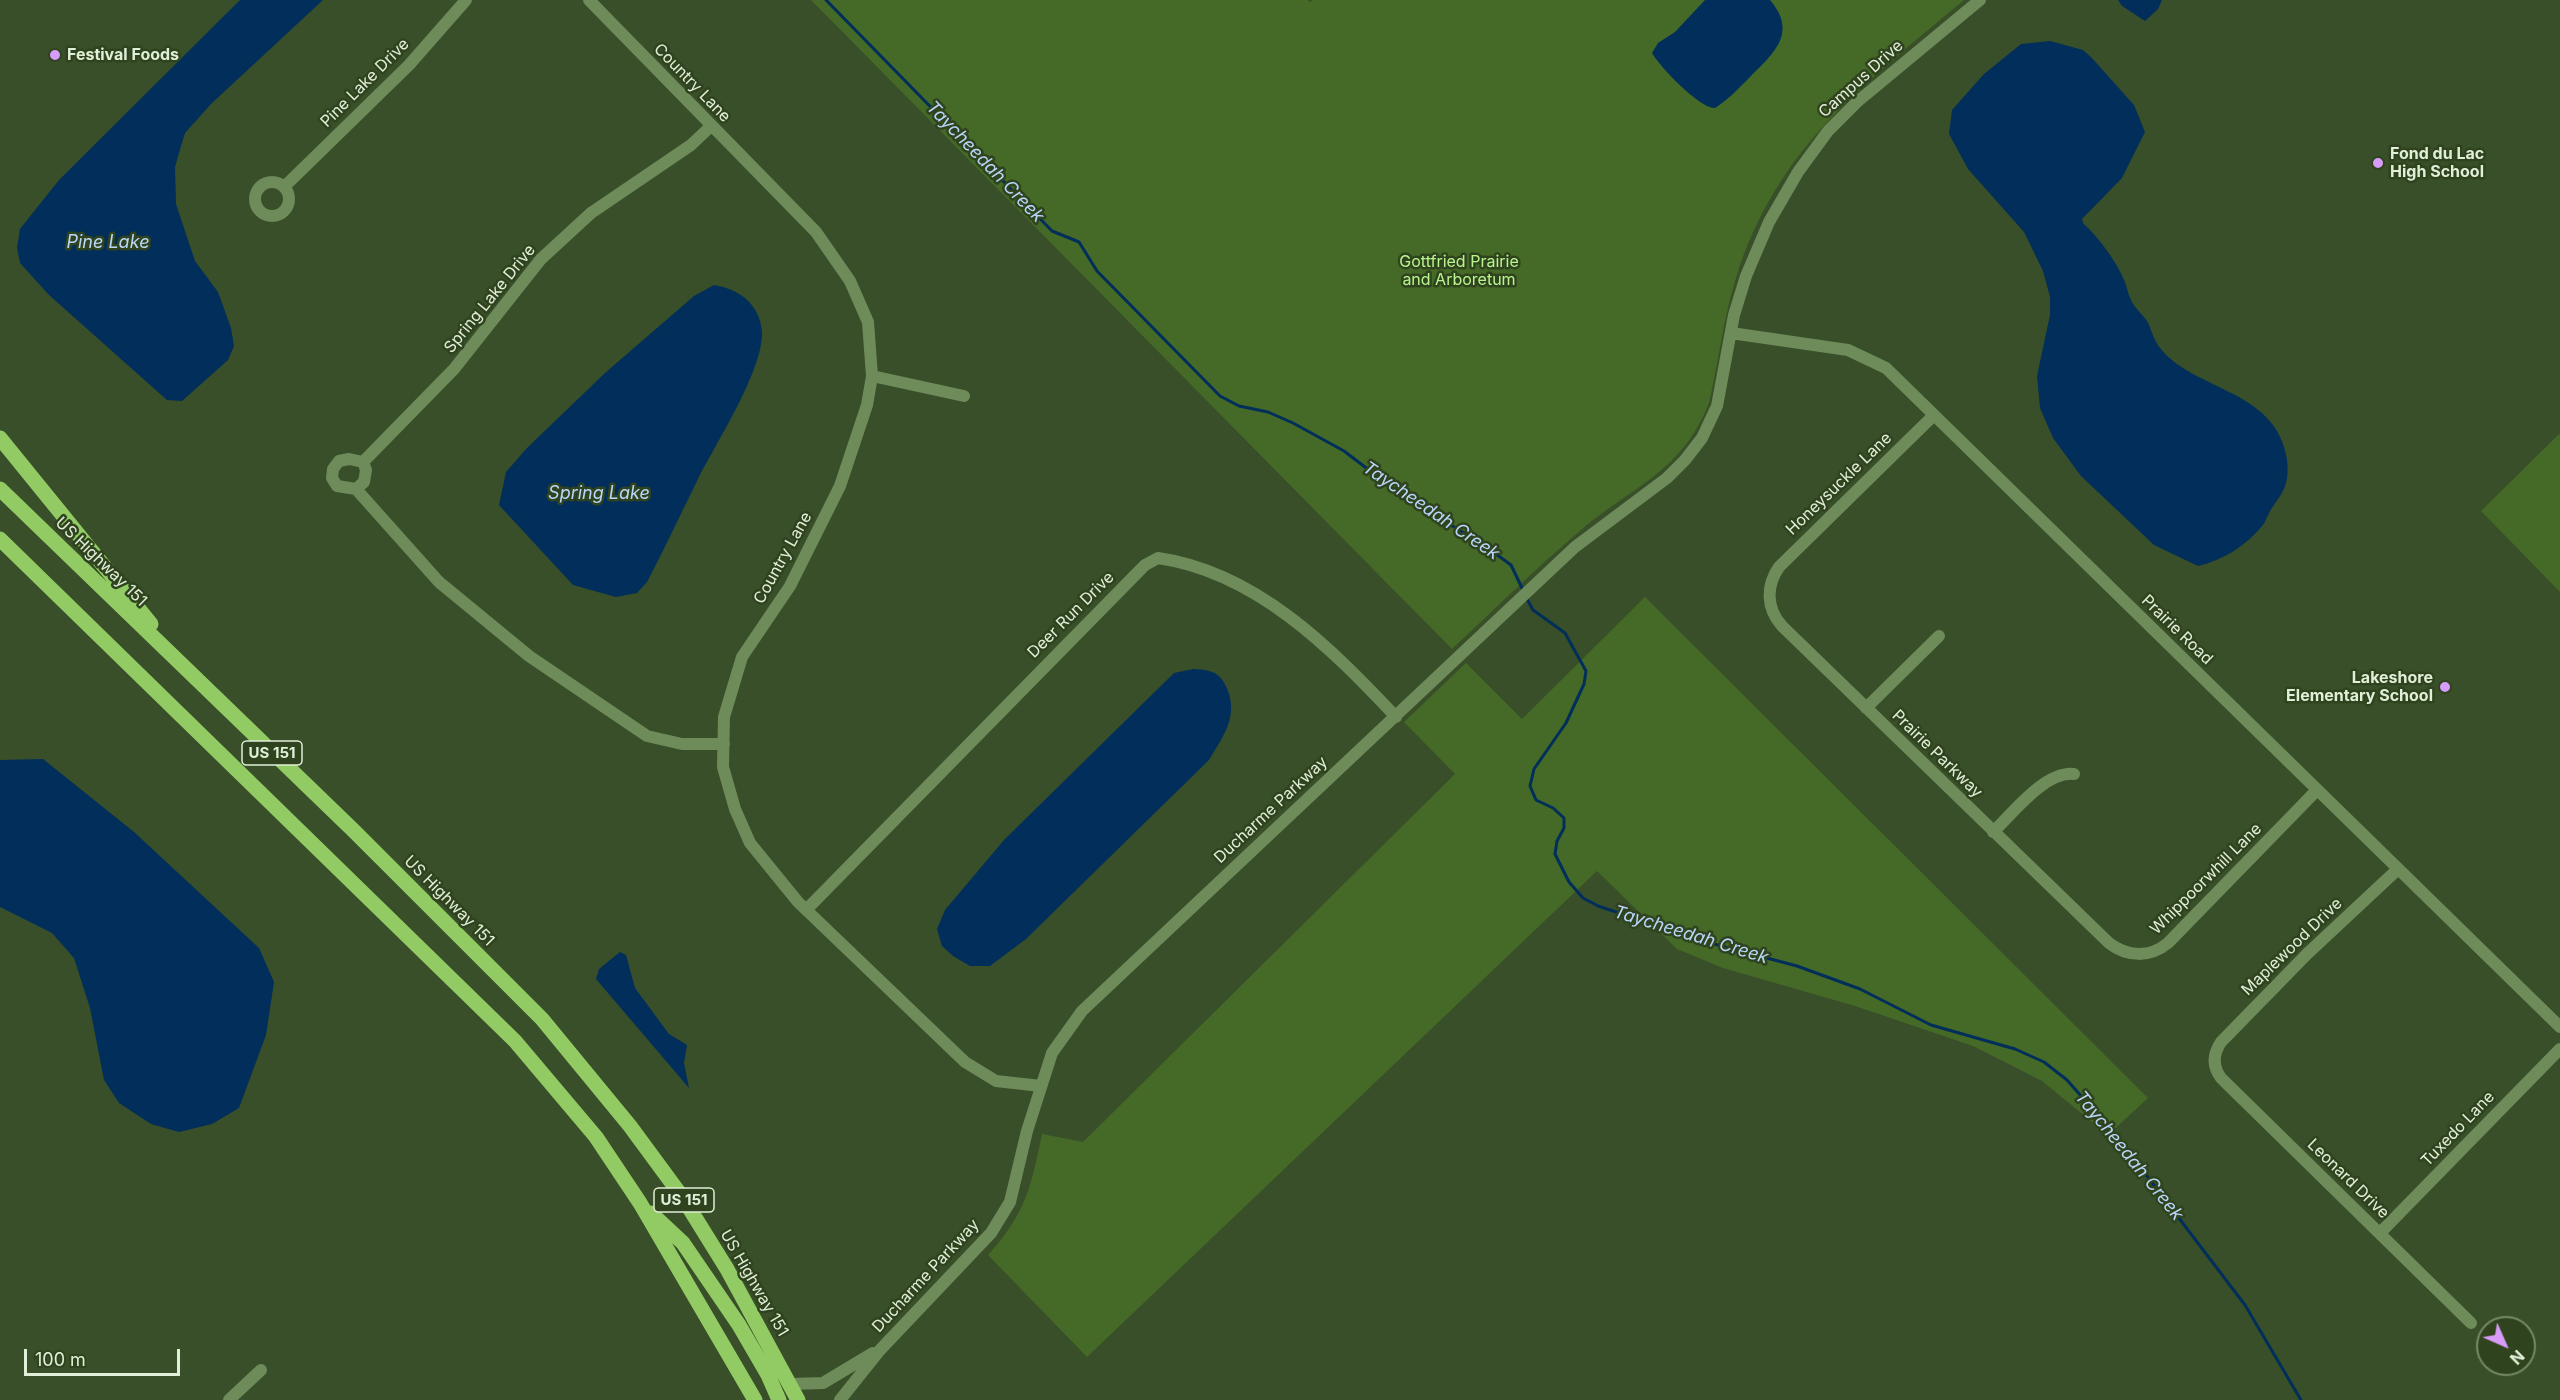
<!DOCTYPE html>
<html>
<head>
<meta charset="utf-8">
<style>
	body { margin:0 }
	#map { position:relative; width:2560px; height:1400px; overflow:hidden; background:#394f29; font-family:Inter,sans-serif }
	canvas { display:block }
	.north { position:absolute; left:2476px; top:1316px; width:60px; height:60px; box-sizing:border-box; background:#2f441e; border:2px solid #768868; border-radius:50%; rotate:135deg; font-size:16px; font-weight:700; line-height:24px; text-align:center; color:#e1eed8 }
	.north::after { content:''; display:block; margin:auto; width:21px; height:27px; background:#d79bf9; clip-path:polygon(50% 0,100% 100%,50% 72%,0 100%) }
	.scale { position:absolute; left:24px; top:1349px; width:156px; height:27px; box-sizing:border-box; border:3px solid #e1eed8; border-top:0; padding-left:8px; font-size:18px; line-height:21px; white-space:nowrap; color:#e1eed8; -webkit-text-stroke:4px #2f441e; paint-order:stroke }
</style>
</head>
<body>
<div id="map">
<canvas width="2560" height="1400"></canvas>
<div class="north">N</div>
<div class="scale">100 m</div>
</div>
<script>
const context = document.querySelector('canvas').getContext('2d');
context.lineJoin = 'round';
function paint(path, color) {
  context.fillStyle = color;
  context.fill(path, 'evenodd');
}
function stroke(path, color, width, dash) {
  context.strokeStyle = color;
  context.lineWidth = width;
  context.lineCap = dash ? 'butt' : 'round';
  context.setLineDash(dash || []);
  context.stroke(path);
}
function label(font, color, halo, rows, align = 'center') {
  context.font = font + ' Inter,sans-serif';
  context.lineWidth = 5;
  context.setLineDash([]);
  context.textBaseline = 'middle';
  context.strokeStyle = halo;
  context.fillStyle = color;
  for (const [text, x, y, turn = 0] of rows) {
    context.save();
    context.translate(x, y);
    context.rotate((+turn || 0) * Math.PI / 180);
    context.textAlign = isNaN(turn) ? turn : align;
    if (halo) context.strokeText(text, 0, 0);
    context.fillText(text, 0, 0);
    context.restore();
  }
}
paint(new Path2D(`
	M811,0H1308L1310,2L1313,0H1964C1865,83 1776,148 1736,278C1723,319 1719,361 1709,403C1682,472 1633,486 1581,530C1536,568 1495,609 1452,649Z
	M2559,434L2560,435V592L2481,511Z
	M1645,597L2148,1098L2108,1135L2042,1081L1973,1046L1855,1006L1723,968L1677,949L1597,871L1087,1357L988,1255C1026,1213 1031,1187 1042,1134L1083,1142L1455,774L1404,722L1466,663L1522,719Z`), '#456926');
paint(new Path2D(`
	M240,0H323L211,104L185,133L181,146L175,167L176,204L195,261L218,292L231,328L234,346L228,360L182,401L167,400L49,295L20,263L17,248L20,229L59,180Z
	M1705,0H1770C1798,33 1774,53 1750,77C1739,88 1728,100 1715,108C1700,109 1659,66 1652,53L1658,43L1675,32Z
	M2118,0H2162L2158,9L2145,21L2122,6Z
	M2050,41L2083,50L2091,57L2134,105L2145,132L2122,178L2082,219L2083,223C2099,238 2117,262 2125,282C2127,288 2128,294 2131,300C2134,307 2142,314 2147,321C2151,328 2152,335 2156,342C2185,391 2277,386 2287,460C2289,480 2286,489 2274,505C2269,511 2267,519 2263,525C2246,546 2223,560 2198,566L2154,545L2081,476L2053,438L2040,408L2037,376L2050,315V297L2043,271L2024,232L1968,169L1949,134L1952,110L1984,74L2021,44Z
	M714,285C739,289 760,304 762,332C763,371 716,443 698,479C681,513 665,548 647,582L637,593L616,597L573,585L499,505L506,472L527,448L605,373L694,296Z
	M1193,669C1212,670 1221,672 1228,691C1238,718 1222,738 1209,760L1026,939L990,966H970L953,956L942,946L937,929L945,910L1004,840L1174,673Z
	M43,759L134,832L259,948L274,982L266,1035L239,1108L212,1124L179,1132L151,1124L119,1103L104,1080L90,1008L74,958L52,933L0,907V760Z
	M620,952L626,955L635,988L669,1034L687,1045L684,1063L689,1088L596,979L599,969Z`), '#012e5a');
stroke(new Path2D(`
	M826,0L1052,231L1079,242L1097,271L1220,396L1239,406L1268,412L1293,423L1344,451L1407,499L1481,543L1511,565L1523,590
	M1527,599L1533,610L1565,633L1586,671L1584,684L1566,723L1534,769L1530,786L1536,800L1553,808L1564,818V828L1557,841L1555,854L1569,882L1583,898L1598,906L1710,943L1797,966L1860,989L1931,1025L2015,1049L2044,1062L2067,1080L2118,1138L2245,1305L2301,1400`), '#012e5a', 3);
stroke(new Path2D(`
	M589,0L816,232L850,281L868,322L872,376L867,405L840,486L790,586L742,657L724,717L723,767L735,809L750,843L798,902L965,1062L996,1081L1041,1086
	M255 199a17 17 0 1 1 34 0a17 17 0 1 1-34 0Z
	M284,187L409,65L466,0
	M1731,333L1848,350L1886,368L2560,1027
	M872,376L964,396
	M1934,415L1779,567C1766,586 1766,608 1782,626L2109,943C2127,957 2150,958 2168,943L2317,790
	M349,459L363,462L366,470L364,482L356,489L337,486L332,478L333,469L339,461Z
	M363,462L454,369L541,259L591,213L691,145L711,126
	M356,489L439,582L529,656L647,736L682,744H724
	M1866,708L1939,636
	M1993,832C2014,812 2045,771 2074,774
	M2398,869L2307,954L2221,1042C2213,1054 2212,1066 2221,1078L2471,1323
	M806,910L1145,565L1158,558C1256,572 1331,648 1396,717
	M2380,1233L2560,1049
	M790,1384L823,1383L873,1353
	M229,1400L261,1370
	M840,1400L880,1350L991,1233L1010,1202L1027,1131L1052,1053L1082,1011L1575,547L1667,478L1685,460L1702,438L1717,406L1734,315L1746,276L1769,222L1798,172L1828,131L1857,102L1980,0`), '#6e8b5a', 12);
stroke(new Path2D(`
	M0,438L151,624
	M0,489L353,830L542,1019L630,1126L683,1198L727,1269L798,1400
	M0,539L515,1041L596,1137L640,1203L755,1400
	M651,1213L683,1243L739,1325L768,1375L779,1400`), '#92cb63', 15);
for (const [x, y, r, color] of [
	[55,55,6,"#d79bf9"],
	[2378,163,6,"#d79bf9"],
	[2445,687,6,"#d79bf9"]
]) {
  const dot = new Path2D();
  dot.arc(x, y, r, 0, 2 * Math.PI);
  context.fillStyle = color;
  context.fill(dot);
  stroke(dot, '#2f441e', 2);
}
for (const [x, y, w] of [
	[272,753,60],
	[684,1200,60]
]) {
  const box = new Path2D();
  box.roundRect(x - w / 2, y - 12, w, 24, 4.5);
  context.fillStyle = '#2f441e';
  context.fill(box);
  stroke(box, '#e1eed8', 1.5);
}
label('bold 15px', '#e1eed8', null, [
	["US 151",272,753],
	["US 151",684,1200]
]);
label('bold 16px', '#e1eed8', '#2f441e', [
	["Festival Foods",67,55],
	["Fond du Lac",2390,154],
	["High School",2390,172],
	["Lakeshore",2433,678,"right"],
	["Elementary School",2433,696,"right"]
], 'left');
label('16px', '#e1eed8', '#2f441e', [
	["Campus Drive",1861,79,-42],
	["Pine Lake Drive",365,83,-45],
	["Country Lane",692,83,46],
	["Spring Lake Drive",490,299,-51],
	["Honeysuckle Lane",1839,484,-44],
	["Country Lane",783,558,-61],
	["US Highway 151",101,562,44],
	["Deer Run Drive",1071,615,-45],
	["Prairie Road",2177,630,44],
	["Prairie Parkway",1937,754,44],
	["Ducharme Parkway",1271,810,-43],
	["Whippoorwhill Lane",2206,879,-45],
	["US Highway 151",449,901,45],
	["Maplewood Drive",2292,947,-44],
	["Tuxedo Lane",2458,1129,-46],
	["Leonard Drive",2348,1179,44],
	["Ducharme Parkway",926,1276,-47],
	["US Highway 151",754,1283,60]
]);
label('16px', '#baf48e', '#2f441e', [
	["Gottfried Prairie",1459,262],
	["and Arboretum",1459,280]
]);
label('italic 18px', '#b9d6f9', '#2f441e', [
	["Taycheedah Creek",985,162,46],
	["Pine Lake",108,243],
	["Spring Lake",599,494],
	["Taycheedah Creek",1431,511,34],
	["Taycheedah Creek",1691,935,17],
	["Taycheedah Creek",2129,1156,51]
]);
</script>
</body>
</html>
